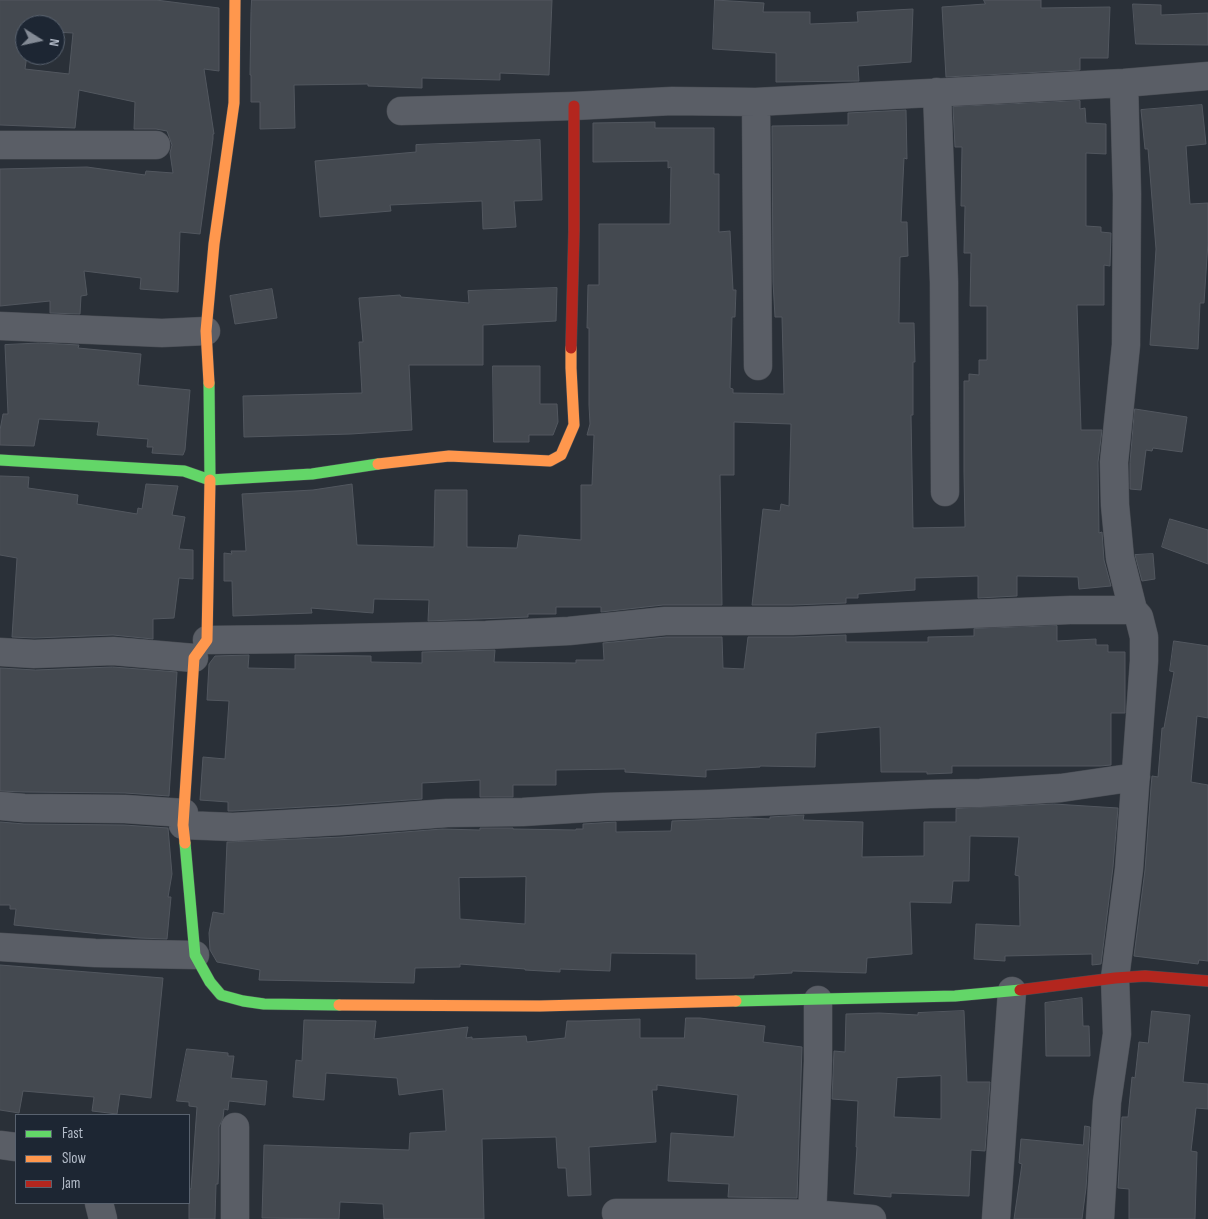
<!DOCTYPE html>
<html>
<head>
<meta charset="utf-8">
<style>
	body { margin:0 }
	#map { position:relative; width:1208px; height:1219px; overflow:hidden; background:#2a3038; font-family:"Sofia Sans Condensed",sans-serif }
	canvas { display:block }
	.legend { position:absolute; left:15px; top:1114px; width:175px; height:90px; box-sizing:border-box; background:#1d2633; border:1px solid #59626f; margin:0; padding:6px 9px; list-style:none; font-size:15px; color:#b4bcc9 }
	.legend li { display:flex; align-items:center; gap:10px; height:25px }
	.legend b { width:25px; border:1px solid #59626f }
	.north { position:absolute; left:15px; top:15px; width:50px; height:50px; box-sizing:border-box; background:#1d2633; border:1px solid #59626f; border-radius:50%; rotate:100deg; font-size:14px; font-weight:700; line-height:20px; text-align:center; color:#b4bcc9 }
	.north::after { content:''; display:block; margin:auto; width:18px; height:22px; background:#848b96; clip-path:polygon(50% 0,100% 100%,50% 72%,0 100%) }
</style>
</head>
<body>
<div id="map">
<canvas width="1208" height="1219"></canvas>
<ul class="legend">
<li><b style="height:6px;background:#63d668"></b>Fast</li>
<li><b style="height:6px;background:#ff974d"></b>Slow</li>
<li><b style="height:6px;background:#b3261e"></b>Jam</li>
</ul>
<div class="north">N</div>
</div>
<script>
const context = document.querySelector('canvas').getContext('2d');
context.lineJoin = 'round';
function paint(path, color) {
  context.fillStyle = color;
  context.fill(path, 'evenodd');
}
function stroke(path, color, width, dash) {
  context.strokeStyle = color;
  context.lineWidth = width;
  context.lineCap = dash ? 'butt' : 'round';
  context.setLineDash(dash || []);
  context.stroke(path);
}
const building = new Path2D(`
	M0,0H156L219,8V71L204,69L214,134H213V139L200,234L180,232L178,292L140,289L141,278L84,271L87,295L81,296L80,314L50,313V301L0,306V169L87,167L145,175L146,171L173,173L170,153L172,145L167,131L156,129H134L135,102L79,90L75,128L0,125ZM25,25H55V32L73,33L69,74L25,69L27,55H25Z
	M252,0H552L549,75L500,73V80L422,78V88L368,86V84L294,85L295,128L260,129V102H251V75H250L251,12Z
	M715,0L764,3L763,12H810V24L858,22L857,12L913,9L911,62L858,66L859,81L776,82V53L713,49Z
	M984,0H1041V8L1110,7L1108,58H1080V70L946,77L942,7L985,4Z
	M1133,4L1161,5V15L1208,13V45L1136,44Z
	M1080,101V109L1085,108L1086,123L1106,124V154L1086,153V226L1101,227V232L1111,233L1110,266L1104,265V305H1077L1081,430H1102L1098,462L1099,533L1102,532L1104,560L1111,586L1079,589L1078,577L1017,576V596L978,598V576L915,578V590L858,594V598H846V603L793,605H752L763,509L780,511L781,504L789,506L791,424L734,422V475H720L722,605H663L601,612V607H556V614H528V617L428,621L429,600L374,599L373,613L311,608L312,613L233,616L232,581H224V553L232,554L231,551H246L242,494L313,490L352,484L357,545L434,547L435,490H467V547L517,548L519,535L581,540V485H592L594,435H587L590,424L589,405V328H587L588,285H599V224H670L671,167L668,168V161L593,162V123L655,122V128H714V174H719V232L730,231L733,290H736L735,317H732L730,388L733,389V393L784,394L782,317H775L773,282L772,126L848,125V113L906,110L907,159L904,158L901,222H907L908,256L900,257L899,323H914L915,362H913V415H911L913,528L965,527L964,472V381H969V374L979,375V360H987V306H970L971,253H964L965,206H961L962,147H955L953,107Z
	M1202,105L1206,144L1186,146L1190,204L1208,203V242L1204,303H1200L1198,349L1150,345L1156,249L1148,149H1145L1141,110Z
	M540,140L542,200L514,201L516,227L483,229L482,201L390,205L391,211L320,217L315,161L416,152V145Z
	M557,288L556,321L483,325V365H409L412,430L351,434L244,437L243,396L362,393L359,342H363L359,298L400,295L401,297L469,303L468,291Z
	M272,289L277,318L235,324L230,296Z
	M40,343L79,345L78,348L141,354L138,385L190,390L185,450L183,455L152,453L153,447H147L148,439L97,435L99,422L39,419L34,446L0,445V430L3,414H8L5,345Z
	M493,366H540V404H557L558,422L553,435H529V442H494Z
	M1135,409L1187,417L1182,452L1153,448L1152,451L1146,450L1141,490L1130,489V463Z
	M0,476L29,477L28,488L78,495L77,504L137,514L138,508L142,509L146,484L178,486L172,515L185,517L179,549L193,550V579L179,578L174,618L153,619V639L113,635L34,638L12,637L17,558L0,555Z
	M1170,519L1208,530V564L1162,547Z
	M1153,554L1155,579L1142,581L1135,555Z
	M1057,626V641L1096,639V645H1108V652H1125V713H1111V765L1100,766H952V773L927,774V772H881L880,727L816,733L815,767L760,766V767L706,770V777L625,772V769L556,770V785H513V797H480V780L422,783V799L340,805L233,811H228V802L200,800L203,757L225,759L229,701L207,700L209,664L215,656L249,655L248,668L295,669V655L371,656V662L422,663V652L495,650L494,662L576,663V660H604L603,643L666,637H722L723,668L744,669L748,637H794L846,635V642H928V637L974,636V629Z
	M1174,641L1208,646V718L1197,716L1191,782L1208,785V961L1199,960L1198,964L1134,956L1145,870L1151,787L1152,776L1158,777L1162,728H1164L1174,672L1170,671Z
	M113,667L177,672L169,796L125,793L25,792L0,791V668L35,670Z
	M1054,804L1118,808L1113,867L1101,964L1092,965V954L1005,956V961L974,959L976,924L1020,926L1019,876L1015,875L1019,837L970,836L969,881H953L951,903L910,902L912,954L867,958L866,973L792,971V973L754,975V978L696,979V954L611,953L610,971L560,969V972L525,970V969L460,964V967L415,968L414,983L259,980L260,970L217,962L210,950L209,933L213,912L224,914L227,842L342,837L442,829L480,830V828H513V829L576,830V829H583V824L616,822V832L671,831L672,821L747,818L770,819V817L804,815L803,820L863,822L862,857L924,856V822H956V809ZM526,877L525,924L460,919L459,878Z
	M0,822L24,824L124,825L168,828L172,874L168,897H171L167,939L139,938L14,925L16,909H10V905H0Z
	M0,965L163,978L151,1098L120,1094L117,1114L92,1111L94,1097L23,1091L19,1113L0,1110Z
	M1082,998L1083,1026H1089L1090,1056H1046L1045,1003Z
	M964,1011L967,1082H990L985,1151L971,1150L969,1196L891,1193V1197L854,1194L857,1147H856L858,1101L832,1099L834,1051L845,1052L846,1014L879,1013L918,1015V1013ZM941,1076V1119L894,1117L897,1078Z
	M1152,1011L1190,1015L1183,1082L1208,1084V1109L1196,1108L1191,1151L1197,1152L1195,1219H1129V1189L1118,1188L1122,1117H1128L1132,1077L1135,1078L1139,1042L1148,1043Z
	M686,1018H700L765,1026L763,1042L802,1047L797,1198L728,1197L729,1184L668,1181L671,1133L734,1137L738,1095L657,1085V1090H652L656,1142L589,1147L591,1195L568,1196L566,1168H558L556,1137L482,1139L484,1219H384L383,1204L340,1202L339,1219L262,1218L264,1145L409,1150L410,1133L446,1131L443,1089L399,1095L397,1078L326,1073L324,1100L293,1097L296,1060L302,1061L304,1020L376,1021L374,1039L468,1027L466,1038L472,1037V1039L526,1036L527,1042L565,1038L567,1021H580L640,1019V1038H684Z
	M187,1049L228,1053V1056H234L231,1078L267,1081L265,1105L229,1101L228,1110L224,1109L223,1118L219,1127V1162L218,1184H216L215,1219H189V1189H191L197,1107L189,1106V1102L177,1101Z
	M1085,1126L1090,1127L1086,1188L1082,1219H1014L1022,1164L1019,1163L1021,1139L1083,1145Z`);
paint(building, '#444950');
stroke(building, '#52575f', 1);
const street = new Path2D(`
	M937,92L944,282L945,492
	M756,102L758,366
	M401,111L574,106L672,101L756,102L1124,83L1208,76
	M0,145H156
	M0,326L162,333L206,331
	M207,640L300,639L486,635L569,631L665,621H793L1070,610H1133
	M0,652L34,654L113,651L194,658
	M0,806L24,808L125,809L184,813
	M183,825L233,827L341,821L447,813L523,812L603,807L709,804L930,794L980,793L1061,788L1136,777
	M0,947L95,953L195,955
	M235,1127V1219
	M0,1145L16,1147
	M99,1203L103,1219
	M616,1213H766L812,1214L872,1219
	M812,1219L818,1061V1000
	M996,1219L1012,991
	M1100,1219L1107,1102L1117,1034L1115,978L1129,869L1144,661V637L1139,617L1133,610L1120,558L1115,505L1114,462L1126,345L1127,194L1124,83`);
const fast = new Path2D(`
	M209,383L210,480L312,474L378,464
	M0,460L184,471L210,480
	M185,843L195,955L210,982L221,995L243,1001L264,1004L339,1005
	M736,1001L955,996L1020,990`);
const slow = new Path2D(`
	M209,383L206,331L214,244L234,103L235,0
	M378,464L449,456L550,461L561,455L574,425L571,368V348
	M185,843L183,825L194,658L207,640L210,480
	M339,1005L540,1006L736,1001`);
const jam = new Path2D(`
	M571,348L574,231V106
	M1020,990L1115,978L1145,976L1208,981`);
stroke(street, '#484c53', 29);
stroke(fast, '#484c53', 12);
stroke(slow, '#484c53', 12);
stroke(jam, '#484c53', 12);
stroke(street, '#5a5e66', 28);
stroke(fast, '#63d668', 11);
stroke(slow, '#ff974d', 11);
stroke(jam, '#b3261e', 11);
</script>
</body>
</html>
